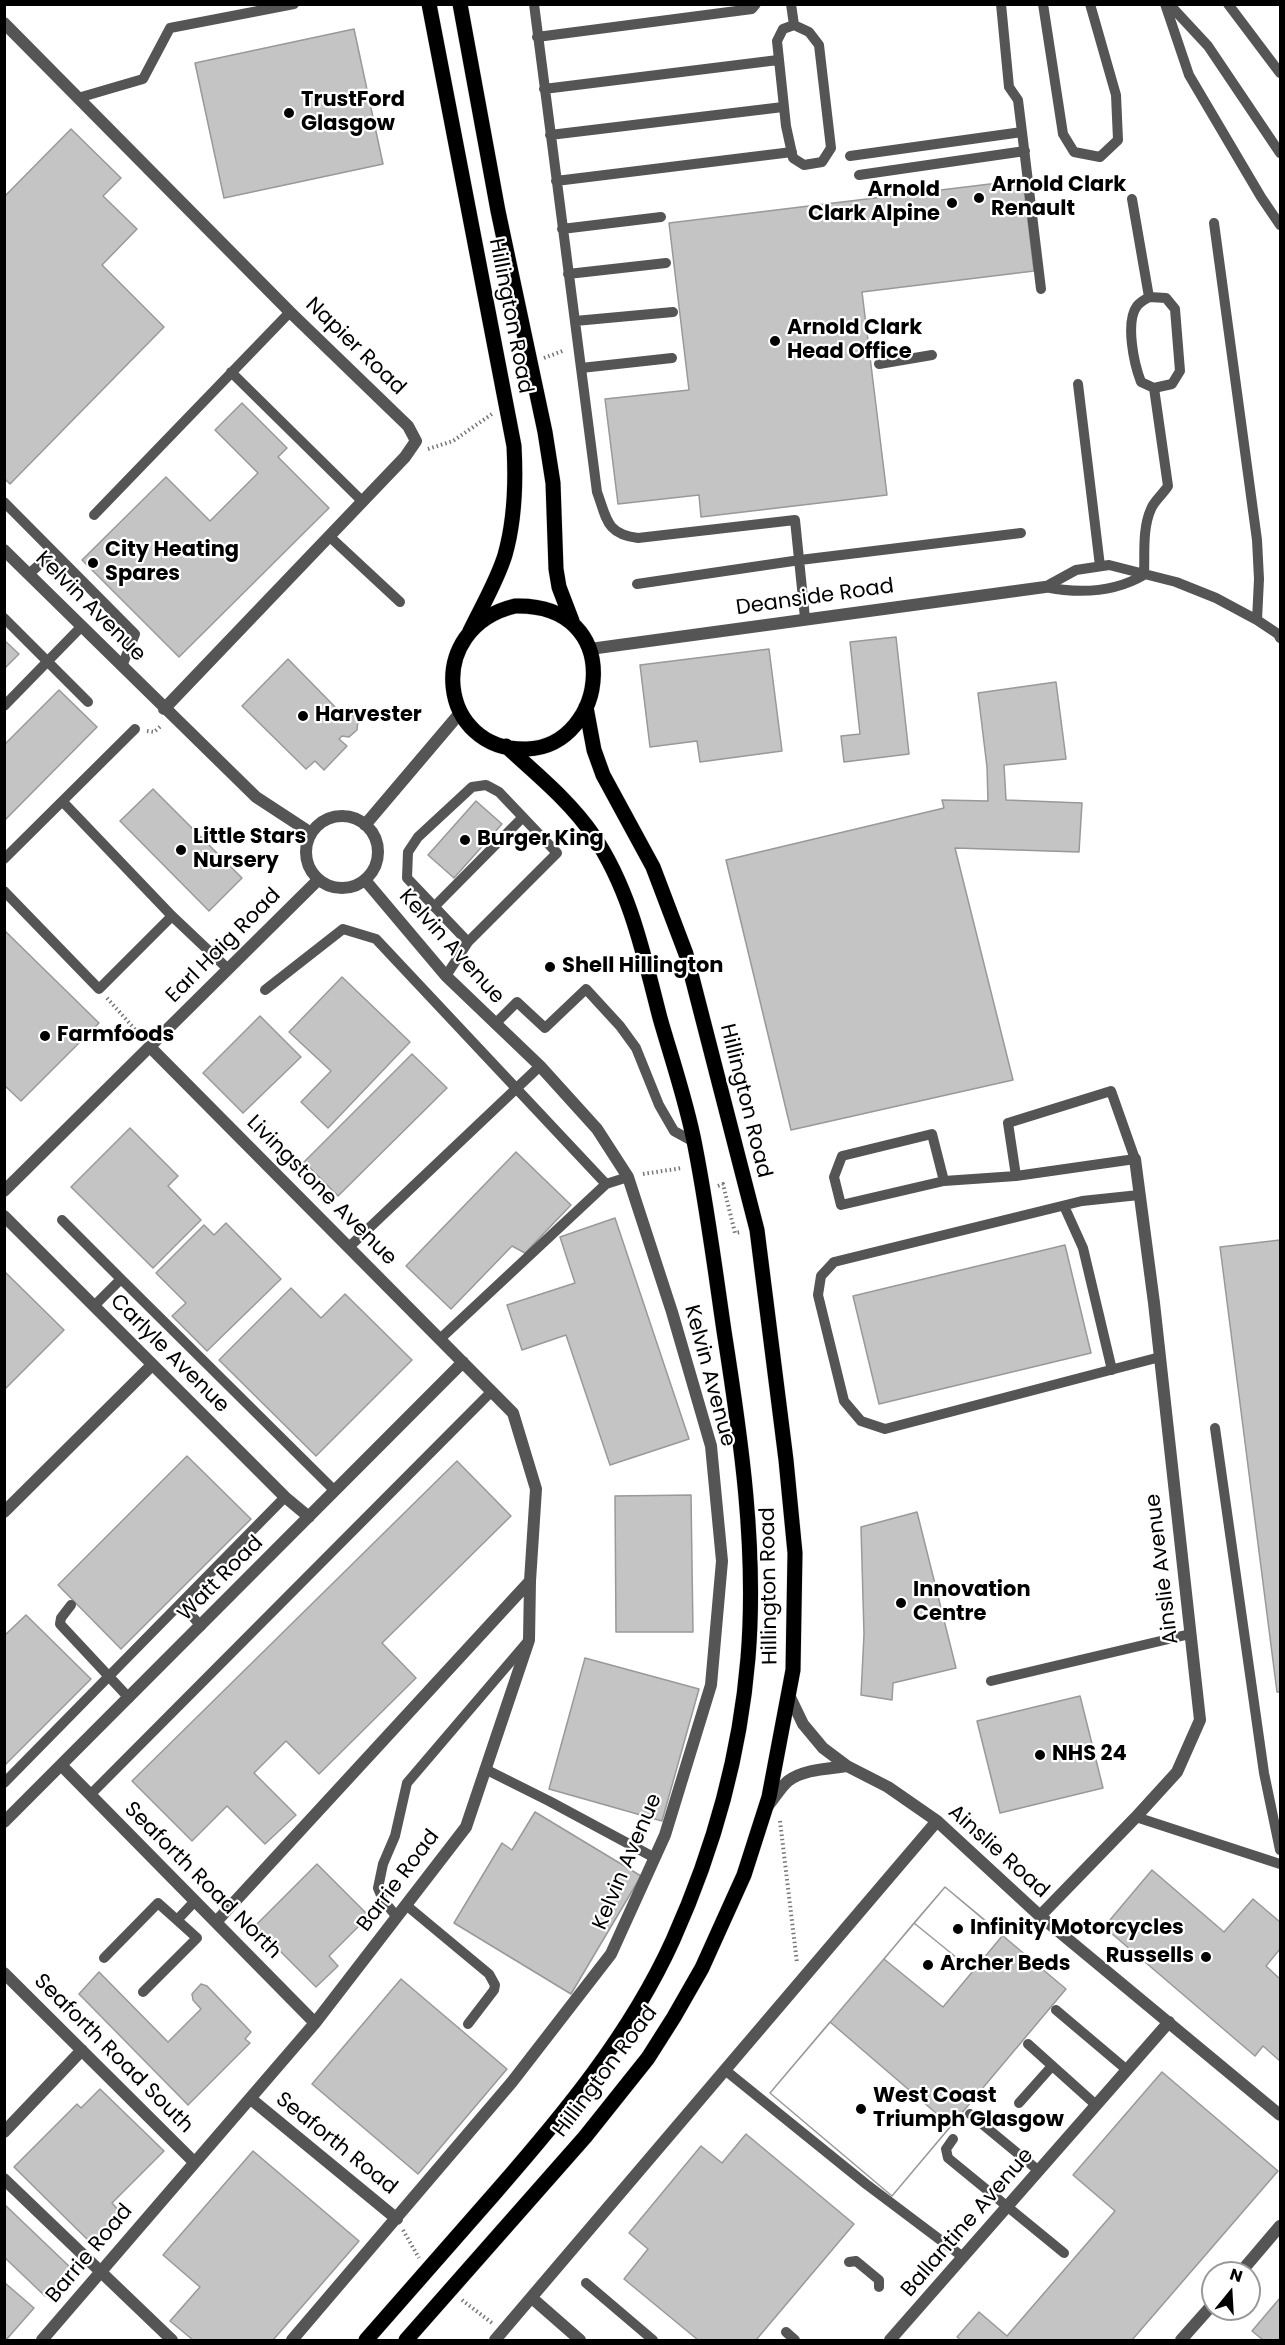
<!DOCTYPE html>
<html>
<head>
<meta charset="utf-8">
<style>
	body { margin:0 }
	#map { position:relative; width:1285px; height:2345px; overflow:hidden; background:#fff; font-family:Poppins,sans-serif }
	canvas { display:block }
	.frame { position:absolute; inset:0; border:6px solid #000; pointer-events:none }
	.north { position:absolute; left:1201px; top:2261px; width:60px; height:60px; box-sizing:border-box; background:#fff; border:2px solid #999; border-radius:50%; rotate:18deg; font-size:16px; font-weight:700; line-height:24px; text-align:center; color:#000 }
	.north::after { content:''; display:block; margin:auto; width:21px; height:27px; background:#000; clip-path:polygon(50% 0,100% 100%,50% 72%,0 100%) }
</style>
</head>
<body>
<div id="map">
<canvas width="1285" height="2345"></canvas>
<div class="frame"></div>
<div class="north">N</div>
</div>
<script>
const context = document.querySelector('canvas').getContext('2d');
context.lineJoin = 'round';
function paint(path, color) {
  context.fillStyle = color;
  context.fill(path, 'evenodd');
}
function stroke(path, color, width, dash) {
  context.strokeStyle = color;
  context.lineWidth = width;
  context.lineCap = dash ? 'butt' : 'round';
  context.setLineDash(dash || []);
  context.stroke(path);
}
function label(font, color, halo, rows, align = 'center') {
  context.font = font + ' Poppins,sans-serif';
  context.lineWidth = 4.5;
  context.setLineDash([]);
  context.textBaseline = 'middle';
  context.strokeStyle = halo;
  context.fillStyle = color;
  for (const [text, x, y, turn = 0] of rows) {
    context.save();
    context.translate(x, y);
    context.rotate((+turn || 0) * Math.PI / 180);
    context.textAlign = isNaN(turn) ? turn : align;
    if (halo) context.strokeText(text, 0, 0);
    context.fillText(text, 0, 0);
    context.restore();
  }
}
const building = new Path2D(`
	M354,29L383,164L224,198L195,63Z
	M71,129L121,178L103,196L137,229L102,265L164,327L10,484L4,478V197Z
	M1023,180L1034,271L862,292L887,495L701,517L699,495L618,504L605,399L689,390L669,223Z
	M242,403L287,448L278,457L329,508L179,657L82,560L166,477L210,521L258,473L215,430Z
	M896,637L909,754L844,762L841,736L860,734L850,642Z
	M4,640L19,654L4,669Z
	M769,649L782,751L700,762L697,741L650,747L640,665Z
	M288,659L340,712L349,711L358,720L357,730L349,737L342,736L339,739L347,746L324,770L315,761L306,769L242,706Z
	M1056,682L1066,759L1004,765L1006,800L1082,803L1079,852L955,848L1013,1080L791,1130L726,860L944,808L942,800L988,801L987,767L978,693Z
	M59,690L97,727L4,821V745Z
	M153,789L242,878L209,911L120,821Z
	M476,801L502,824L454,878L428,855Z
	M4,930L99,1023L21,1101L4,1085Z
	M342,977L410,1042L328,1128L301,1102L331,1071L289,1032Z
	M260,1016L301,1057L243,1113L203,1073Z
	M412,1054L447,1088L338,1196L304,1162Z
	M130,1128L178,1176L168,1186L201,1220L153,1268L71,1187Z
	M516,1152L571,1205L525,1253L512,1246L451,1309L406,1266Z
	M615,1218L689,1439L610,1465L566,1335L522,1350L507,1305L575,1283L560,1237Z
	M226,1223L281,1279L207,1351L172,1316L186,1303L156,1273L204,1225L214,1235Z
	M1280,1240V1692H1277L1220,1247Z
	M1065,1245L1091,1353L879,1404L853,1296Z
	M4,1271L64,1330L4,1390Z
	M291,1288L321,1318L345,1294L412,1360L316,1456L219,1360Z
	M187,1456L251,1519L121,1649L58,1585Z
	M457,1461L511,1516L382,1643L416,1678L319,1774L286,1741L254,1773L296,1815L265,1844L227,1806L192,1841L132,1781Z
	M691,1495L693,1632H616L615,1496Z
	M917,1512L956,1668L893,1683L892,1700L861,1695L864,1634L861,1527Z
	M26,1615L91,1679L4,1766V1636Z
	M585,1658L699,1689L662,1821L549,1789Z
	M1080,1696L1103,1788L1000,1813L977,1721Z
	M535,1812L641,1876L571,1994L454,1923L502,1843L512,1850Z
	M317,1864L369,1916L329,1956L338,1966L316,1987L255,1926Z
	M1152,1870L1224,1932L1253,1899L1280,1922V1949L1266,1966L1280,1979V2061L1263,2046L1255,2056L1104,1927Z
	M945,1887L1066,1989L892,2196L770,2093Z
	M945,1887L1003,1935L973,1971L914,1923Z
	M914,1923L973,1971L943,2007L884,1959Z
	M99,1972L168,2042L201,2009L193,2000L192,1994L201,1984L207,1986L251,2032L245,2039L250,2043L188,2105L79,1994Z
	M401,1979L507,2069L418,2174L312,2084Z
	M830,2022L951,2126L892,2196L770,2093Z
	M1162,2072L1278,2171L1132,2340H961L957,2337L979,2312L1007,2336L1115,2211L1073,2175Z
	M100,2089L164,2151L112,2203L122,2214L92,2244L14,2167L77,2104L81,2108Z
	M746,2134L854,2224L756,2340H698L624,2279L648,2249L629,2233L701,2146L722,2163Z
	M253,2151L359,2241L273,2340H193L170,2321L200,2287L163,2255Z
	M4,2204L72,2269L45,2296L4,2257Z
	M5,2283L34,2308L6,2340H4Z
	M1280,2298V2340H1263L1252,2331Z`);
paint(building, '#c4c4c4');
stroke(building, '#999', 1.5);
const primary = new Path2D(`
	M429,4L514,446C516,482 515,520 505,555C497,581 482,606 470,631
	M460,4L498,211L545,432L553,483L556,569L559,587L572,621
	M515,606C627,603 608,746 527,749C438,752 423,628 515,606Z
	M366,2340C409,2291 452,2242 495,2193C563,2115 630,2035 673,1940C713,1851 740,1755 748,1658C757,1549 741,1439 724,1331C715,1269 707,1207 695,1146C687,1103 672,1060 660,1018C644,956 630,889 593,835C570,801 536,774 506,746
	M406,2340L585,2137L648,2058L674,2017L702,1968L744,1875L769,1797L793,1670L795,1553L786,1460L757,1230L686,954L653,867L603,775L594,750L586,707`);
stroke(primary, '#dbdbdb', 16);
stroke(new Path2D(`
	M544,358L565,350
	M428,449L453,441L492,414
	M147,731L154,732L161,726
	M107,998L140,1035
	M643,1174L682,1168
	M718,1186L723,1184L735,1233L741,1232
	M780,1821L797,1963
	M403,2230L419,2258
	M462,2300L492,2323`), '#777', 4, [1.5, 3]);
stroke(new Path2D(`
	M534,4L597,492C607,519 606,534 638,538L795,520L805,618
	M791,4L794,25
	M1001,4L1009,87L1018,100L1022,132
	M1043,4L1063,134L1074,152L1100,157L1118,140L1116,95L1090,4
	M1165,4L1189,75L1261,197L1280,225
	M1169,4L1208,46L1280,153
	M1228,4L1280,73
	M794,25L809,32L819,45L831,148L822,162L804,165L793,158L786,126L777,41L783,29Z
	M537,37L752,9L756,4
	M544,89L778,60
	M78,98L143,79L170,28L294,4
	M550,135L783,107
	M850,156L1022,132L1041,289
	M859,175L1025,151
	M556,181L792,152
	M1132,199L1149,297
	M1214,223L1257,540L1259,579L1257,620
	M562,229L661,217
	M568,274L666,263
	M1149,297L1166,298L1175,309L1180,371L1172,384L1154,388L1141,382C1134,364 1125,322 1137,306C1140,302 1146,299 1149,297Z
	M575,321L673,312
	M879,364L932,355
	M581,368L672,358
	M231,372L362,501
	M1078,384L1100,566
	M4,502L135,634L122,666
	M94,515L290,312
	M329,536L400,602
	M29,574L53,552
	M1144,575C1145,554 1142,529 1151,509C1154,501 1163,494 1168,486L1154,388
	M637,584L800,560L1021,533
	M1045,587L1076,570L1109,565L1176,582L1216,598L1257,620L1278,634L1280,638
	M1045,587C1080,594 1113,593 1144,575
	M4,618L88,702
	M4,706L82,626
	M63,802L172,916L228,969
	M4,859L135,729
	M4,891L99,989L172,916
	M434,907L523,817
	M446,976L468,942L557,853L499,792L486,785L472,787L418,837L408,852L407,878L468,942
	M265,990L343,929L376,939L606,1184
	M495,1024L517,1002L545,1028L586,989L620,1026L636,1048L659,1105L674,1131L694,1142
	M944,1181L932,1134L842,1156L834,1177L841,1205L944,1181L1016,1176L1135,1159L1111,1091L1008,1123L1016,1176
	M1139,1195L1082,1201L834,1262L821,1276L818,1295L844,1401L861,1421L885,1429L1160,1357
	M1064,1206L1083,1248L1112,1370
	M62,1220L121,1279L94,1306
	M349,1247L540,1066
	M121,1279L335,1491
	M440,1339L606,1184L628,1177
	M1215,1428L1264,1773L1280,1850
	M181,1604L201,1626
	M71,1605L61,1618L60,1624L129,1698
	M991,1681L1190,1634
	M485,1769L549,1801L655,1858
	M4,1783L285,1497
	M90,1795L492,1391
	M1136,1817L1280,1864
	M406,1905L489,1974L495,1985L494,1990L468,2024
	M397,1917L383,1900L378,1888L383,1864L395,1836L407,1783L529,1640
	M104,1958L158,1903L177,1920L195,1901
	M143,1992L197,1938L177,1920
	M1056,2010L1127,2070
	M1028,2044L1096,2105
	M725,2070L866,2184L963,2257
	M1019,2103L1052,2066
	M970,2114L1039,2171
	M953,2139L946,2149L948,2158L1064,2253
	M849,2262L856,2261L879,2280V2287
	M586,2283L653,2340
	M786,2332L795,2340`), '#555', 10);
stroke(new Path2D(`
	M4,23L290,312L408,426L416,441L405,457L164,709
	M4,550L256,797L311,833
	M590,649L1045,587
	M306 852a36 36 0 1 1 72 0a36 36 0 1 1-72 0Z
	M365,825L460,713
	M4,1191L318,880
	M4,1216L285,1497L309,1517
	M4,1512L152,1365
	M789,1695L803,1724L823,1748L847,1766L888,1787L937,1821L1040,1916L1280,2115
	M62,1766L315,2023
	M767,1807C774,1799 780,1788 788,1781C804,1769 828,1769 847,1766
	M4,1822L463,1362
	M1040,1916L1136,1817L1177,1772L1200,1720L1154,1303L1135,1159
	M216,1922L530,1581
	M4,1973L194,2162
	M251,2099L397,2219
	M4,2132L82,2050
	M4,2179L172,2340
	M1240,2273L1280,2226
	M532,2298L580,2340
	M42,2340L315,2023L466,1827L529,1640L530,1581L536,1489L513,1413L150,1047
	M292,2340L512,2082L611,1954L665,1835L711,1685L722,1561L711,1446L672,1312L628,1177L597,1129L540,1066L446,976L365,880
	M495,2340L937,1821
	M890,2340L1169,2022
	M1181,2340L1213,2304`), '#555', 12);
stroke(primary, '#000', 15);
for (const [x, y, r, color] of [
	[289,113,6,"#000"],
	[979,198,6,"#000"],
	[952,203,6,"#000"],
	[775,341,6,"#000"],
	[93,563,6,"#000"],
	[303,716,6,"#000"],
	[465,840,6,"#000"],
	[181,850,6,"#000"],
	[550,967,6,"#000"],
	[45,1036,6,"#000"],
	[901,1603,6,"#000"],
	[1040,1755,6,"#000"],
	[958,1929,6,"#000"],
	[1206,1957,6,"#000"],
	[928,1965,6,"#000"],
	[861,2109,6,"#000"]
]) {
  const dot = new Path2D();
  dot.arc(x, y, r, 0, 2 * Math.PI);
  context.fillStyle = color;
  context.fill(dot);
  stroke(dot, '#fff', 2);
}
label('bold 21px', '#000', '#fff', [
	["TrustFord",301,101],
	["Glasgow",301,125],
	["Arnold Clark",991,186],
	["Renault",991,210],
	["Arnold",940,191,"right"],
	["Clark Alpine",940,215,"right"],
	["Arnold Clark",787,329],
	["Head Office",787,353],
	["City Heating",105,551],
	["Spares",105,575],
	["Harvester",315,716],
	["Little Stars",193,838],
	["Nursery",193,862],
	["Burger King",477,840],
	["Shell Hillington",562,967],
	["Farmfoods",57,1036],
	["Innovation",913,1591],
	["Centre",913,1615],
	["NHS 24",1052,1755],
	["Infinity Motorcycles",970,1929],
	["Russells",1194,1957,"right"],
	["Archer Beds",940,1965],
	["West Coast",873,2097],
	["Triumph Glasgow",873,2121]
], 'left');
label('21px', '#000', '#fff', [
	["Hillington Road",510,316,79],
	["Napier Road",355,347,44],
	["Deanside Road",815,598,-8],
	["Kelvin Avenue",90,607,45],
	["Earl Haig Road",224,946,-45],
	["Kelvin Avenue",451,947,48],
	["Hillington Road",745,1101,76],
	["Livingstone Avenue",321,1191,45],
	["Carlyle Avenue",169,1354,45],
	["Kelvin Avenue",709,1376,75],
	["Ainslie Avenue",1163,1569,-97],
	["Watt Road",221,1579,-45],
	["Hillington Road",770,1586,-91],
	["Ainslie Road",998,1852,42],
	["Kelvin Avenue",628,1862,-67],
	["Seaforth Road North",202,1881,45],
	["Barrie Road",399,1881,-53],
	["Seaforth Road South",113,2054,45],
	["Hillington Road",606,2072,-53],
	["Seaforth Road",336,2144,39],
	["Ballantine Avenue",968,2223,-49],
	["Barrie Road",90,2254,-50]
]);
</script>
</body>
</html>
